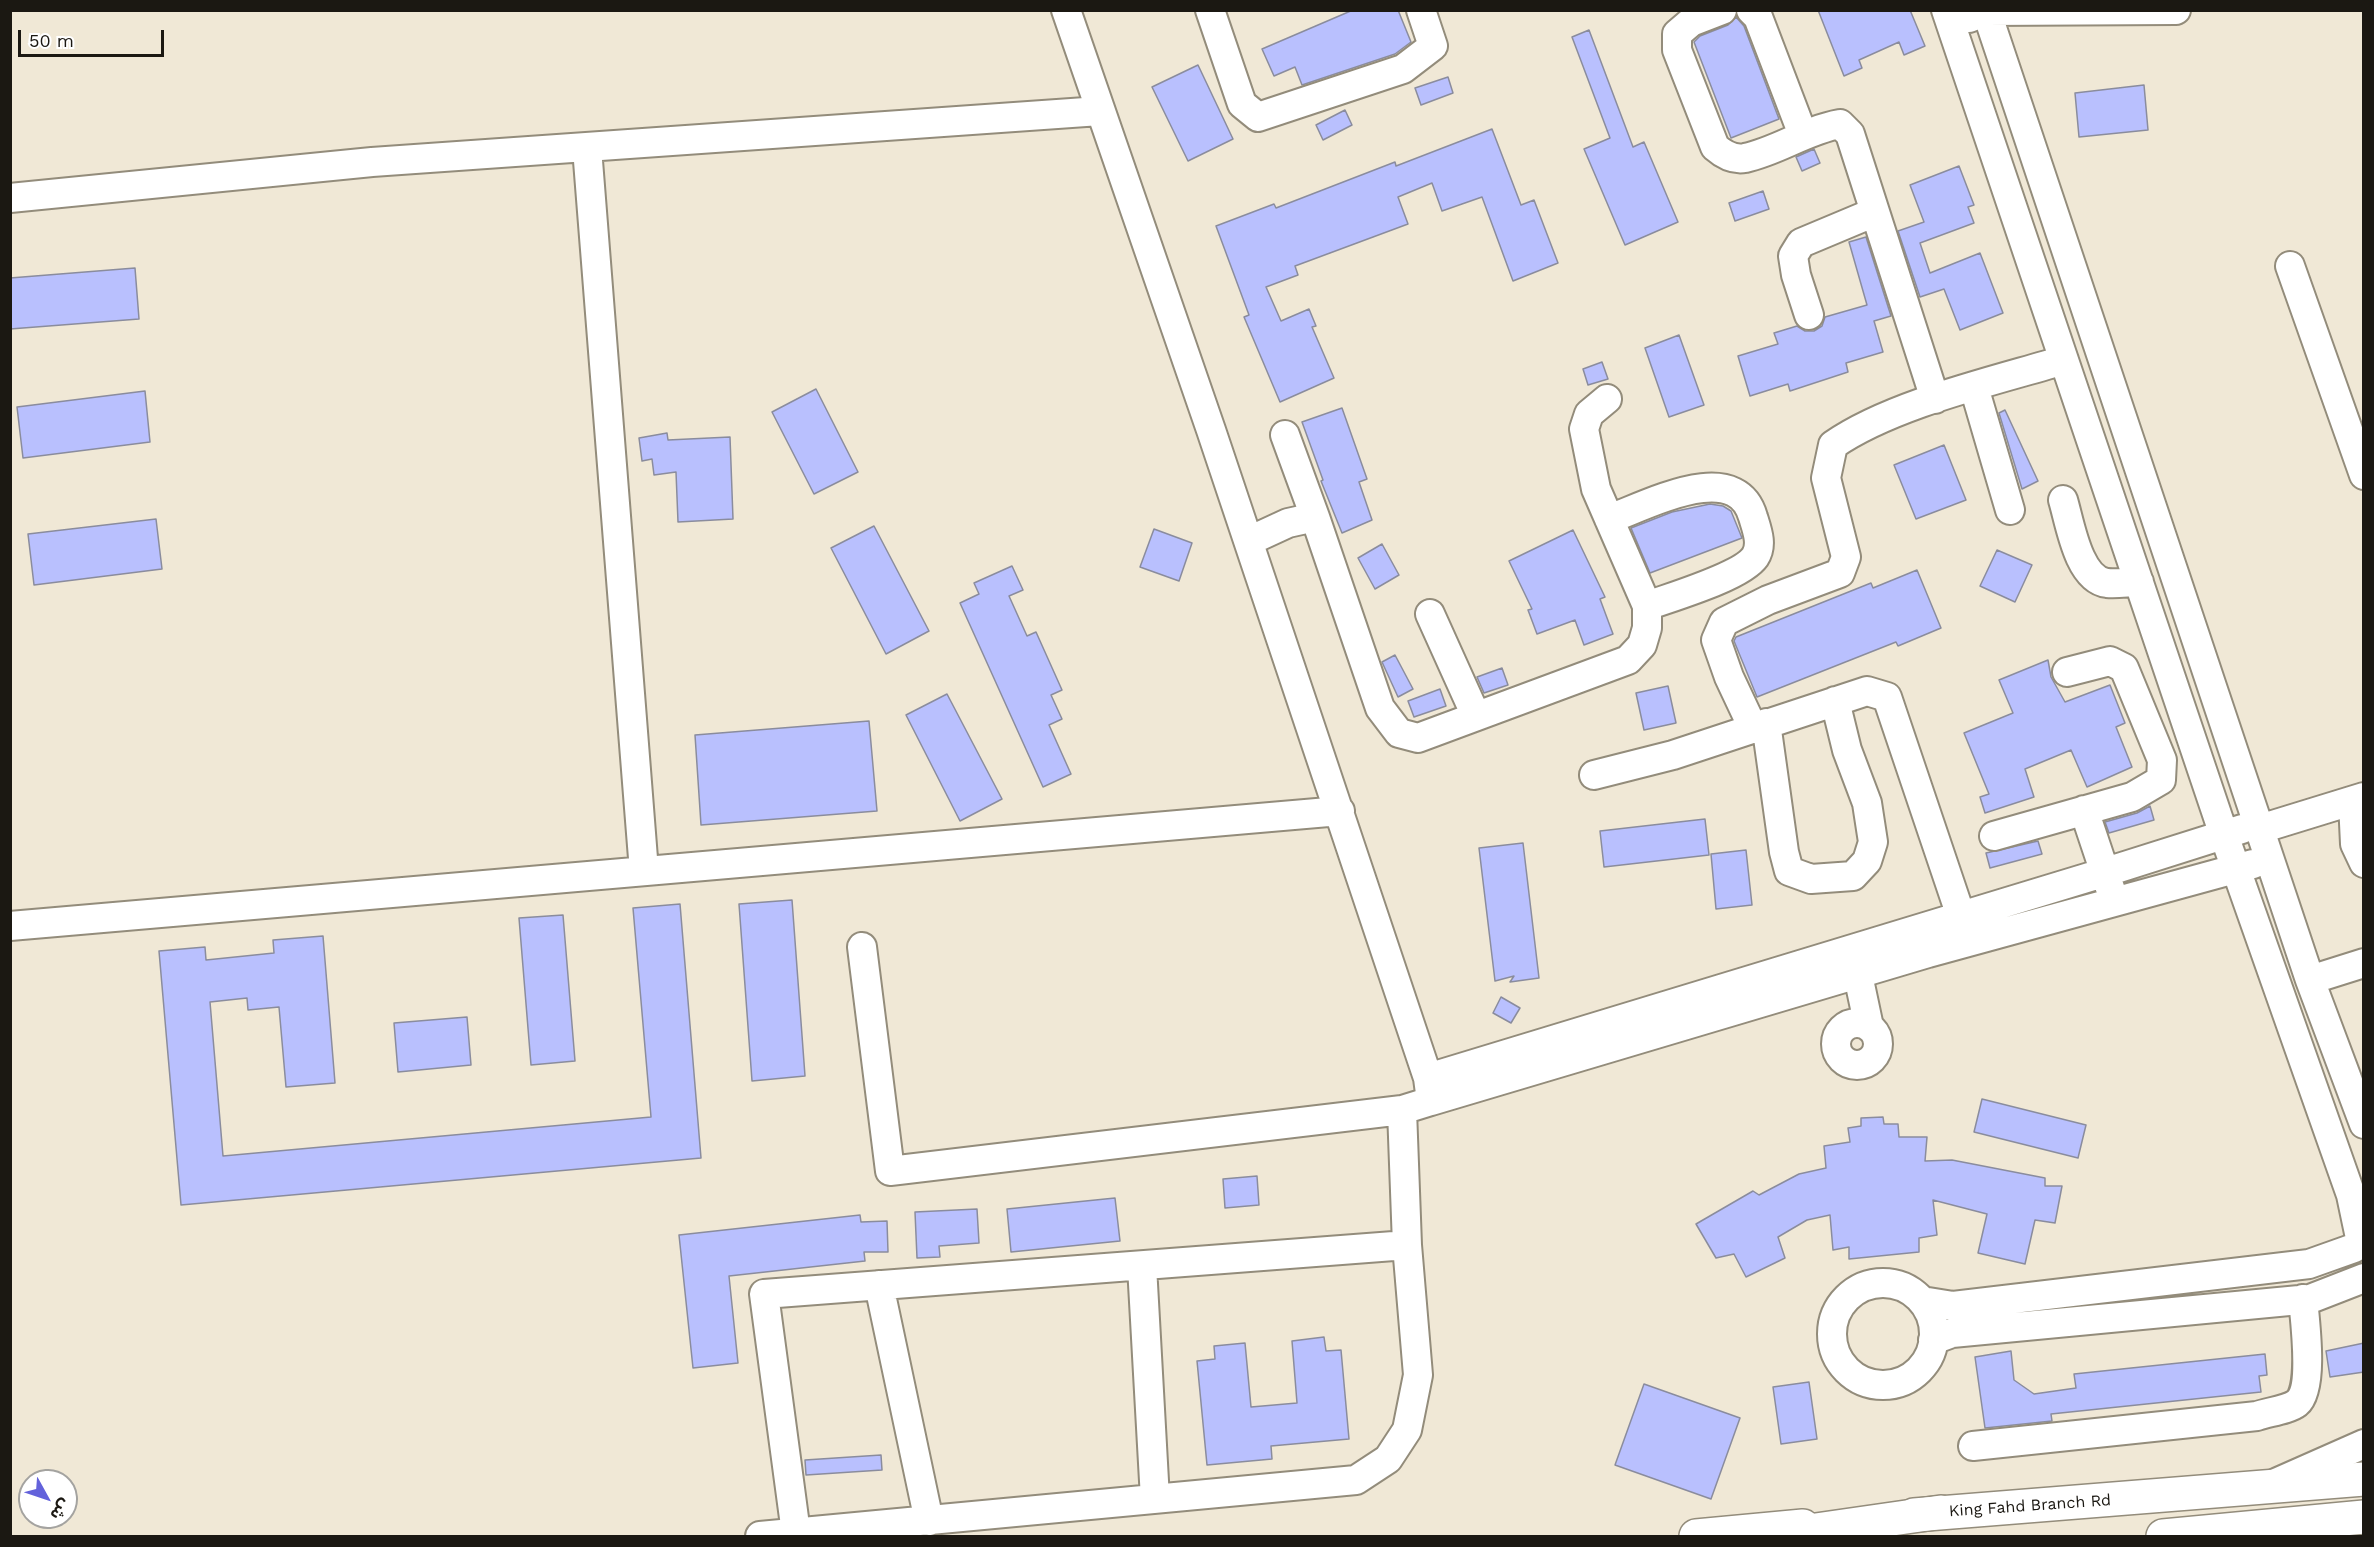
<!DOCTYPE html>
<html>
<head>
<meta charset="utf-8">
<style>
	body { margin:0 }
	#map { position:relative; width:2374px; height:1547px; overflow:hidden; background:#f0e8d6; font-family:"Work Sans","Noto Sans Arabic",sans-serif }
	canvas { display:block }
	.frame { position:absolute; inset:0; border:12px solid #1b1812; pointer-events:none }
	.north { position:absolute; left:18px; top:1469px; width:60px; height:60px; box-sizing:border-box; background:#fff; border:2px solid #a4a3a0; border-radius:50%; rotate:130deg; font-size:16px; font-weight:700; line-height:24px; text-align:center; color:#1b1812 }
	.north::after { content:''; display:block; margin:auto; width:21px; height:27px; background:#6362db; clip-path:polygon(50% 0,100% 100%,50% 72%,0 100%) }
	.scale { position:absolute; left:18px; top:30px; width:146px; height:27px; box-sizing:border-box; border:3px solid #1b1812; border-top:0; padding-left:8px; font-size:18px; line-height:21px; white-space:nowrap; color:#1b1812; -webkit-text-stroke:4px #fff; paint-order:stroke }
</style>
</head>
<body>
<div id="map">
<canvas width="2374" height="1547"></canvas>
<div class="frame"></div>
<div class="north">ش</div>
<div class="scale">50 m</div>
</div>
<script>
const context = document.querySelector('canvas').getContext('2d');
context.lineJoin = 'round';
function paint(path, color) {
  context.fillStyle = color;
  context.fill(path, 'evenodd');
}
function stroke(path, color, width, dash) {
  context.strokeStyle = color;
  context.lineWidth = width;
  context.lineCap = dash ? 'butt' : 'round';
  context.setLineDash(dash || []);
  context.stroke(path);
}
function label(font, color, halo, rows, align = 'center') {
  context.font = font + ' "Work Sans",sans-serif';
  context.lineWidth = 4.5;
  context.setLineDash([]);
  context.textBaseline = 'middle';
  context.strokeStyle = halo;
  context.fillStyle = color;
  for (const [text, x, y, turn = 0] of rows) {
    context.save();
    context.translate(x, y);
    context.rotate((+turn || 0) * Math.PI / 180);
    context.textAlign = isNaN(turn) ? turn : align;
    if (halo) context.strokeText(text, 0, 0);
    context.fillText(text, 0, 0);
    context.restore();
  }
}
const building = new Path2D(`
	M1353,10H1398L1411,42L1395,54L1302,85L1295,67L1274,76L1262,49Z
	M1818,10H1910L1925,46L1904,55L1899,42L1859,60L1862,68L1844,76Z
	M1736,17L1744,26L1779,119L1731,138L1694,42L1700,36L1728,25Z
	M1589,30L1633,147L1644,142L1678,222L1625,245L1584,149L1610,138L1572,37Z
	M1198,65L1233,139L1188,161L1152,87Z
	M1448,77L1453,93L1421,105L1415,88Z
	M2144,85L2148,130L2079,137L2075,93Z
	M1345,110L1352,125L1323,140L1316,125Z
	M1492,129L1521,205L1534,200L1558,263L1513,281L1482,197L1442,211L1432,183L1398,197L1408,224L1295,266L1298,275L1266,287L1281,321L1309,309L1316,326L1312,327L1334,378L1280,402L1244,317L1249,315L1216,226L1274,204L1276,208L1395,162L1396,166Z
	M1814,149L1820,163L1802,171L1796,157Z
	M1959,166L1974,205L1968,207L1974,223L1920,243L1930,273L1980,253L2003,313L1960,330L1944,289L1920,297L1898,231L1924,222L1910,185Z
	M1763,191L1769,209L1735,221L1729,203Z
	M1866,237L1891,316L1874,321L1883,352L1846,363L1848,372L1790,391L1788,384L1750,396L1738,356L1778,344L1774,333L1797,326L1805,331H1814L1822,326L1825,317L1867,305L1849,242Z
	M135,268L139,319L10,329V278Z
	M1679,335L1704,405L1669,417L1645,348Z
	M1602,362L1608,379L1588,385L1583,369Z
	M816,389L858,472L814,494L772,412Z
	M145,391L150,442L23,458L17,407Z
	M1342,408L1367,479L1359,482L1372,520L1342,533L1321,481L1323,480L1302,422Z
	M2005,410L2038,481L2022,489L1999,413Z
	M667,433L668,440L730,437L733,519L678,522L676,472L654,475L652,459L642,461L639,438Z
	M1944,445L1966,500L1916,519L1894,465Z
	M1710,504L1723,506L1731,511L1742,538L1650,573L1631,528L1672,512Z
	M156,519L162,569L34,585L28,534Z
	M874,526L929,631L886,654L831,548Z
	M1154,529L1192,543L1179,581L1140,567Z
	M1573,530L1605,597L1600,599L1613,634L1584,645L1575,620L1537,634L1528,610L1532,609L1509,561Z
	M1382,544L1399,575L1375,589L1358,558Z
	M1997,550L2032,565L2015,602L1980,586Z
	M1012,566L1023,590L1009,596L1027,636L1036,632L1062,690L1051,695L1062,719L1049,725L1071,774L1043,787L960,603L979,594L974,583Z
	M1917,570L1941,628L1898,646L1896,642L1757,697L1734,641L1736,637L1871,583L1873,588Z
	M1395,655L1413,689L1398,697L1382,662Z
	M2048,660L2051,677L2065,702L2110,685L2125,723L2116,727L2132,767L2087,787L2071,750L2025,769L2034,797L1985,813L1980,797L1989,794L1964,733L2013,713L1999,680Z
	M1502,668L1508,685L1484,693L1477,677Z
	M1668,686L1676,723L1644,730L1636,693Z
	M1440,689L1446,706L1414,717L1408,701Z
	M947,694L1002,799L960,821L906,715Z
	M869,721L877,811L701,825L695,735Z
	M2150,806L2154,820L2109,833L2105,822L2137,813Z
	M1705,819L1709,855L1604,867L1600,831Z
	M2038,841L2042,854L1990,868L1986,853Z
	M1523,843L1539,978L1510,982L1514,976L1495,981L1479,848Z
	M1746,850L1752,905L1716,909L1711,854Z
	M792,900L805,1076L752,1081L739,904Z
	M680,904L701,1158L181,1205L159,951L205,947L206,960L274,953L273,940L323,936L335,1083L286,1087L279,1007L248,1010L247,998L210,1002L223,1156L651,1117L633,908Z
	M563,915L575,1061L531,1065L519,918Z
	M1501,997L1520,1008L1511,1023L1493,1013Z
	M467,1017L471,1065L398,1072L394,1023Z
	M1982,1099L2086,1125L2078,1158L1974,1132Z
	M1883,1117L1884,1124H1898L1899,1137H1927L1925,1161L1952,1160L2045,1178V1186H2062L2055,1223L2035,1220L2025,1264L1978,1253L1987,1214L1933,1200L1937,1235L1919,1238V1252L1849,1259V1247L1833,1250L1830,1215L1807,1220L1778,1237L1785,1258L1746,1277L1734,1254L1716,1258L1696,1224L1753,1191L1759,1195L1799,1174L1826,1168L1824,1146L1850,1142L1848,1128L1861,1126V1118Z
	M1257,1176L1259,1205L1225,1208L1223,1179Z
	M1115,1198L1120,1241L1011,1252L1007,1209Z
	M977,1209L979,1243L939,1246L940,1257L917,1258L915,1212Z
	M860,1215L861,1222L887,1221L888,1252H864L865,1261L729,1276L738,1363L693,1368L679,1235Z
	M1324,1337L1326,1351L1341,1350L1349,1439L1271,1446L1272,1459L1207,1465L1197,1361L1215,1359L1214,1346L1245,1343L1251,1407L1297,1403L1292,1341Z
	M2364,1343V1372L2330,1377L2326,1351Z
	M2011,1351L2014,1380L2034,1394L2076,1388L2074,1374L2265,1354L2267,1375L2259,1376L2261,1392L2051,1414L2052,1421L1985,1428L1975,1357Z
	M1809,1382L1817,1439L1781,1444L1773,1387Z
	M1644,1384L1740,1418L1711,1499L1615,1465Z
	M881,1455L882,1470L806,1475L805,1460Z`);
paint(building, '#b9c0fe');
stroke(building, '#8a8c9d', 1.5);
const minor = new Path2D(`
	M1210,10L1242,104L1258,117L1403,69L1433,46L1421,10
	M1722,10L1691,22L1677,34V50L1715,147C1723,154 1734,160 1745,158C1778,151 1806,130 1840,124L1850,134L1935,399
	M1751,10L1758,17L1803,135
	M1946,10L2224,835L2351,1195L2359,1233
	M1986,10L2310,980L2364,1124
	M1969,18L1986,11L2176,10
	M587,148L644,871
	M10,198L372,162L1100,111
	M2290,266L2364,475
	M1809,315L1796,275L1793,256L1801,243L1875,212
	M1974,387L2010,510
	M1285,435L1315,517
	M2063,500C2070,523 2078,579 2107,583C2117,584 2129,582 2139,582
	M1609,519C1648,505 1736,457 1753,517C1757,530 1763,545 1755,557C1741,577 1671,597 1647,606
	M1249,541L1288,523L1315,517L1380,708L1399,733L1418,738L1628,660L1642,645L1647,628V606L1596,489L1584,429L1589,414L1607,399
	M1430,614L1476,716
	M1766,723L1784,852L1789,871L1811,879L1853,876L1867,861L1873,842L1867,803L1847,750L1835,701
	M1753,728L1729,677L1716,640L1724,622L1768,600L1840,573L1846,557L1826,478L1833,445C1892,404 1994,381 2064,360
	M1594,775L1673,755L1867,691L1887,697L1967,934
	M2353,802L2355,844L2364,863
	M2084,810L2111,891
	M2260,829L2364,797
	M1994,836L2132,797L2161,780L2162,760L2124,668L2110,661L2067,672
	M10,926L1340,811
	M862,947L890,1171L1402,1110
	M1854,956L1869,1027
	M2310,980L2364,963
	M1836 1044a21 21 0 1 1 42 0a21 21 0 1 1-42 0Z
	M1428,1078L2106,872L2242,829
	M1431,1101L1928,953L2253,864
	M1142,1266L1155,1499
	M1832 1334a51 51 0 1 1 102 0a51 51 0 1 1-102 0Z
	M879,1285L929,1521
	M1922,1301L1953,1306L2309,1264L2354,1248
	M1933,1340L1952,1333L2310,1299L2364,1278
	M1973,1446L2257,1416C2268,1412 2288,1410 2297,1403C2314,1389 2305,1321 2303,1299
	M2278,1482L2364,1444
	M796,1533L764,1294L1407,1245
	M760,1536L1356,1480L1388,1459L1407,1430L1418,1375L1407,1245L1402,1110L1431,1101L1428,1078L1211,430L1066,10`);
const major = new Path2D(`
	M1914,1515L2364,1479
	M1696,1536L1803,1526`);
const highway = new Path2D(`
	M1774,1536L1941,1512
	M2163,1536L2364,1517`);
stroke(minor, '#938c7b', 32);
stroke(major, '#938c7b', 36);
stroke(highway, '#938c7b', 36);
stroke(minor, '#fff', 28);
stroke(major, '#fff', 33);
stroke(highway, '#fff', 33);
label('16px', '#1b1812', '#fff', [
	["King Fahd Branch Rd",2030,1506,-4]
]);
</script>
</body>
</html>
